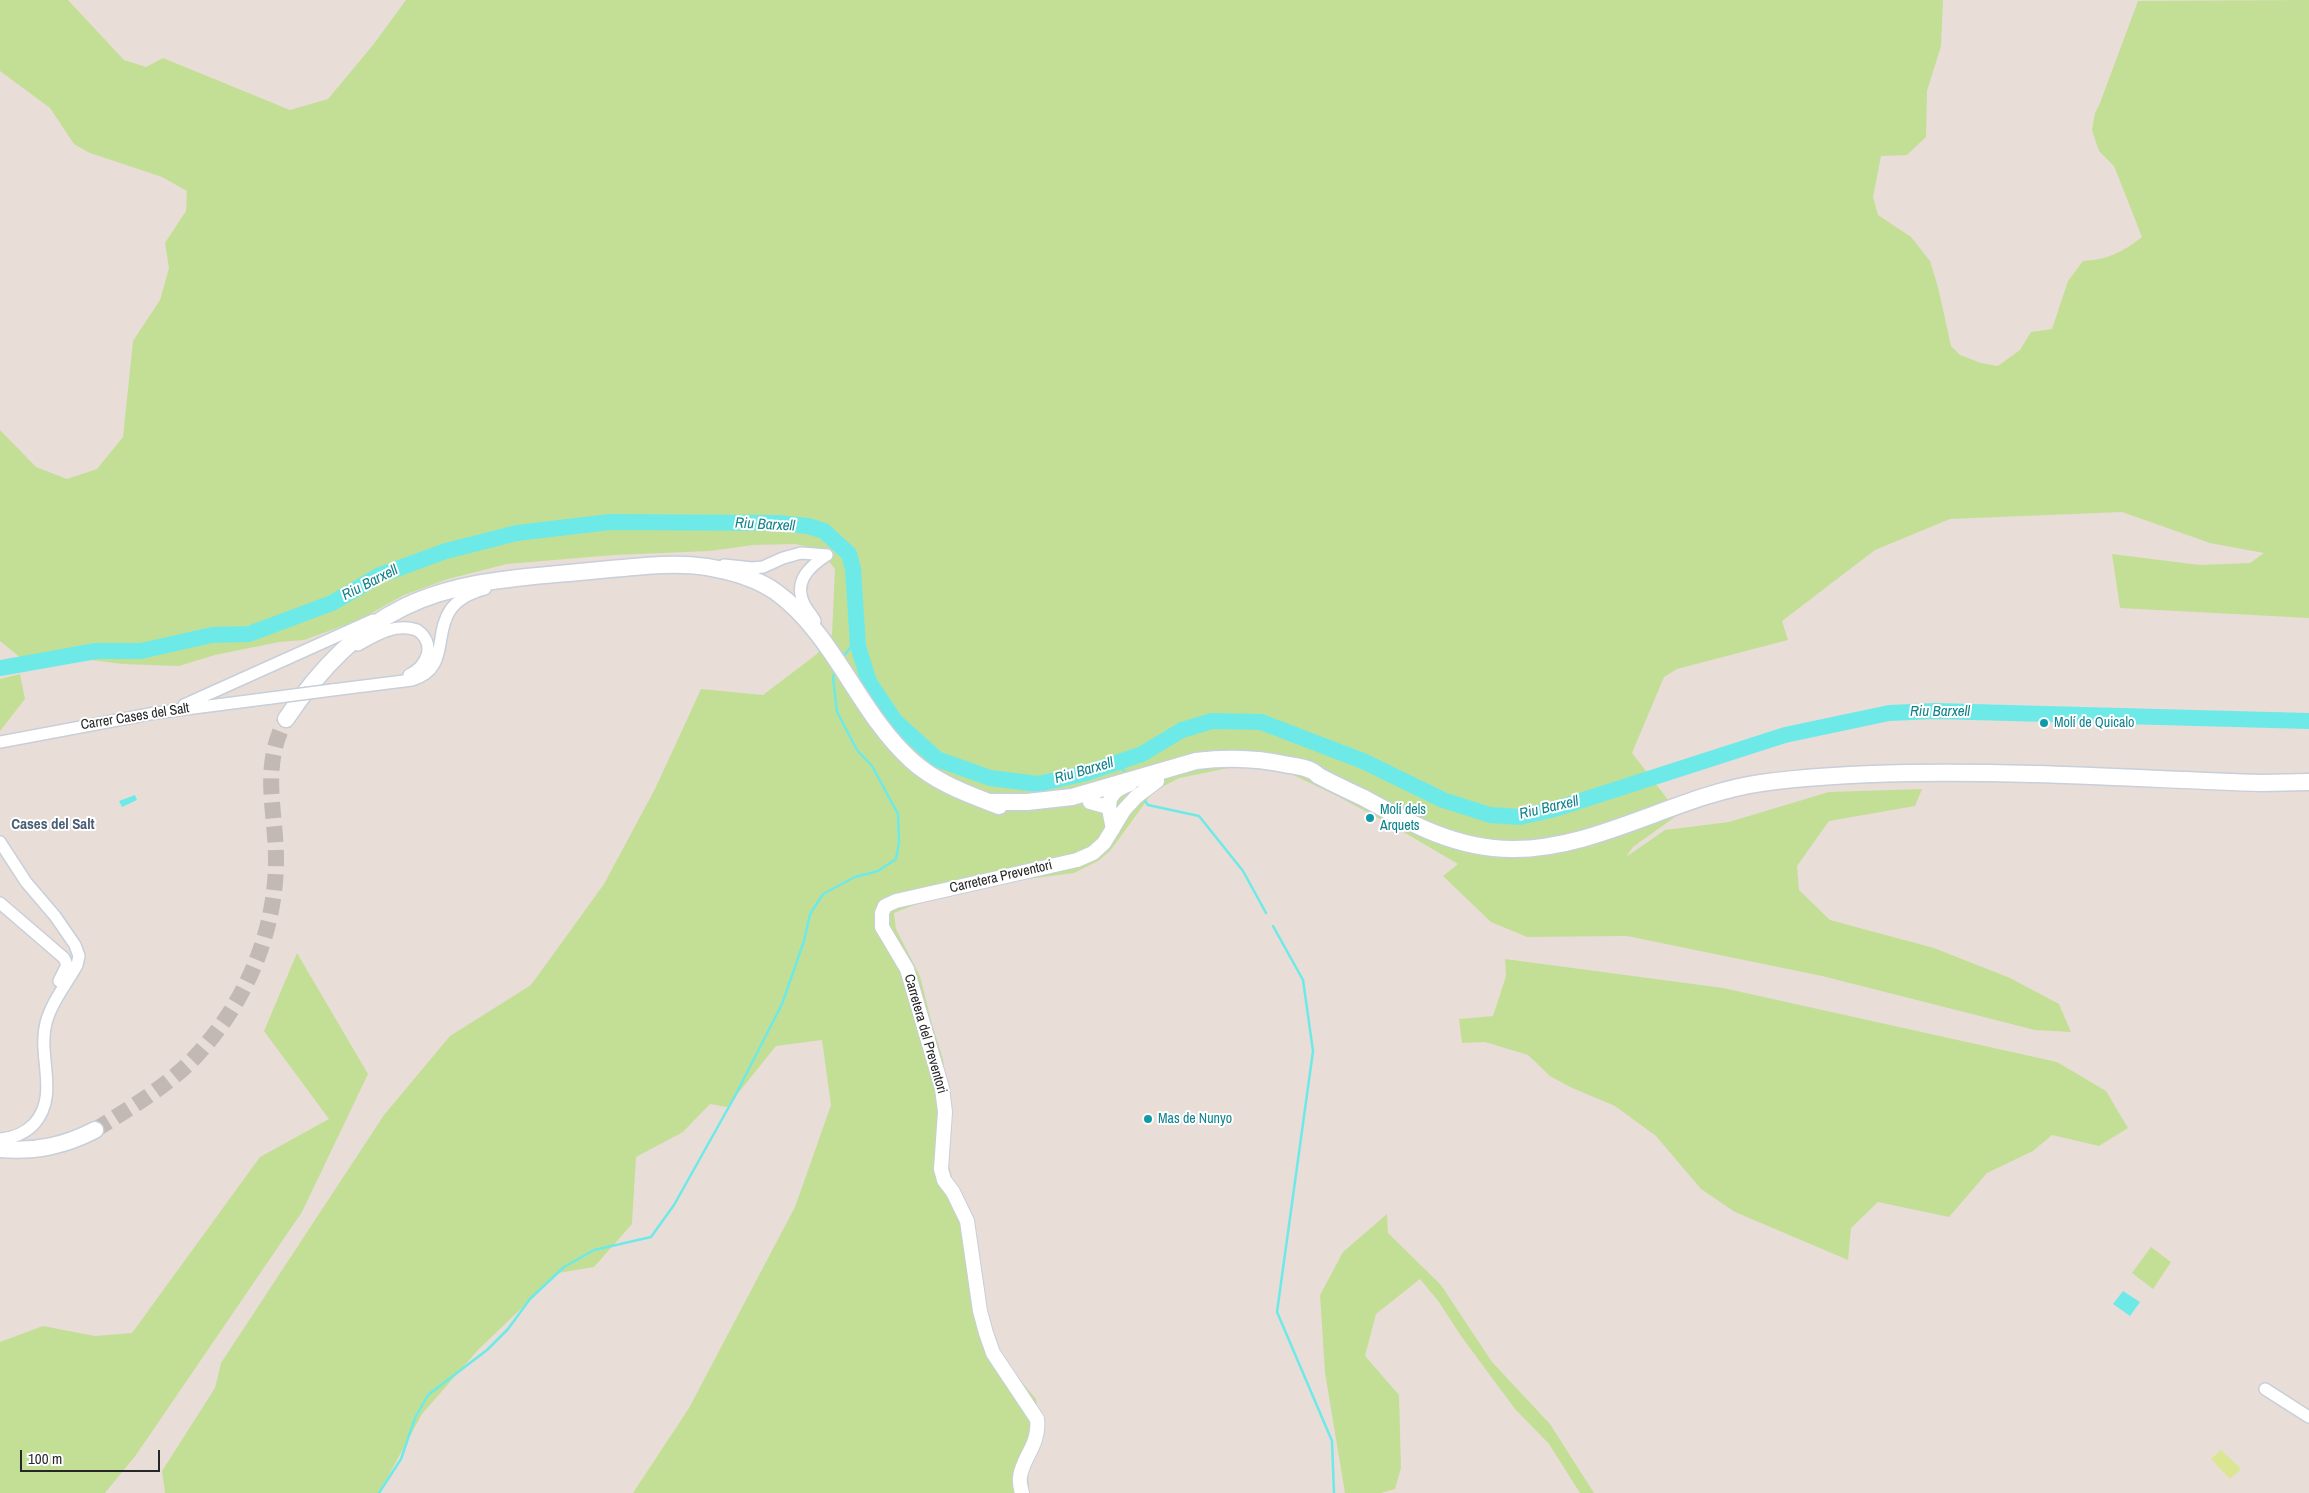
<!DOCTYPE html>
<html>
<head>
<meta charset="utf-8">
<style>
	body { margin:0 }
	#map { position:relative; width:2309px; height:1493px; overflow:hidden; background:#e9ddd8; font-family:"Archivo Narrow",sans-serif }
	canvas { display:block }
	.scale { position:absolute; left:20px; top:1450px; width:140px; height:22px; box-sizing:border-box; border:2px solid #272727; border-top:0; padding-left:6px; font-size:15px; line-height:18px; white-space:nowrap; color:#272727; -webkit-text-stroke:4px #fff; paint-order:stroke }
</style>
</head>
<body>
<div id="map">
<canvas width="2309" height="1493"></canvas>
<div class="scale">100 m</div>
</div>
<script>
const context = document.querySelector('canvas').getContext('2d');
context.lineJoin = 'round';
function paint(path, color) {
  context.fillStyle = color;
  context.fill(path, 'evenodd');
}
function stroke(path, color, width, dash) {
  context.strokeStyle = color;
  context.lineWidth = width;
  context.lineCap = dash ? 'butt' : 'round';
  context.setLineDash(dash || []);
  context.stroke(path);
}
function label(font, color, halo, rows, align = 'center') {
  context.font = font + ' "Archivo Narrow",sans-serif';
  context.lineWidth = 4;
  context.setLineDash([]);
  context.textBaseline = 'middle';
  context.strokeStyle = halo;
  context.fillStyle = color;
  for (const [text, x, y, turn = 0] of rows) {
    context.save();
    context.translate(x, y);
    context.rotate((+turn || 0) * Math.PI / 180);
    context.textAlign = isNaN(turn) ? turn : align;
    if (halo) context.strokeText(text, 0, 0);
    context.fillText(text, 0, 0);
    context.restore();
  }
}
paint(new Path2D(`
	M0,0H68L124,60L146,67L163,58L290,110L328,99L373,45L406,0H1943L1941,46L1927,91L1926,137L1907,155L1881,156L1873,197L1878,215L1911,237L1930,261L1938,287L1951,346L1960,355L1981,363L1998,366L2020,350L2031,332L2052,329L2068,281L2083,261C2107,260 2123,252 2142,237L2114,166L2099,151L2092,130L2095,113L2100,103L2138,1L2309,0V618L2120,608L2112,554L2200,565L2250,563L2264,553L2210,543L2122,512L1950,519L1875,550L1782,621L1788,640L1677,669L1664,677L1632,753L1679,814L1633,847L1626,857L1665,830L1729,822L1829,792L1922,789L1915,806L1829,821L1797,866L1799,890L1830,920L1934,948L2010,978L2059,1004L2071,1032L2035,1030L1822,976L1627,936L1527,937L1491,922L1443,876L1458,864L1395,827L1335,795L1287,772L1234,767L1179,778L1153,792L1110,851L1098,861L1074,873L996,883L922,902L894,913L896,929L920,976L932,1024L943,1059L952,1127L946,1154L953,1181L970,1215L989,1322L1001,1357L1036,1399L1043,1439L1028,1474L1029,1493H633L689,1408L795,1207L831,1105L822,1040L776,1046L727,1107L710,1104L683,1132L636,1157L632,1224L594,1267L558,1273L478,1350L422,1414L379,1493H165L162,1471L215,1388L221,1363L384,1115L450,1036L531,985L604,884L655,789L701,689L763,695L817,654L832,634L835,569L819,549L795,544L753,545L710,551L614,555L507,564L448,579L404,595L359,620L304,640L279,642L215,655L179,666L122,664L68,657L22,659L0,641V430L36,467L67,479L97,469L123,437L133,341L160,300L169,268L165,243L186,211L187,191L162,177L90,153L74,144L50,108L0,71Z
	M20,674L25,699L0,731V679Z
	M297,953L368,1074L302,1212L136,1455L105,1493H0V1342L43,1326L95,1336L132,1333L260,1157L329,1119L264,1031Z
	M1505,959L1723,988L2057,1062L2106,1091L2128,1128L2099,1146L2052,1135L2033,1151L1987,1173L1949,1217L1878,1202L1851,1228L1848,1260L1735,1212L1701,1189L1656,1136L1615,1106L1570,1087L1550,1076L1528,1055L1485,1042L1462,1043L1459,1019L1493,1016L1506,976Z
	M1387,1214L1388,1233L1441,1285L1492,1362L1550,1424L1594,1493H1580L1549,1444L1515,1409L1461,1336L1439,1302L1420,1279L1376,1314L1365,1356L1399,1395L1401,1468L1395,1489L1381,1493H1345L1325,1373L1320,1295L1343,1252Z
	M2151,1247L2171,1262L2153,1289L2132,1273Z`), '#c3df96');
paint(new Path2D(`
	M2221,1450L2241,1469L2230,1479L2211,1459Z`), '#dae691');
paint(new Path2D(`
	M135,795L137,800L122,807L119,801Z
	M2123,1291L2140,1302L2130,1316L2113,1304Z`), '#6deae8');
stroke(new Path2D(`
	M843,657L857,639
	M1118,762L1127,775
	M1143,798L1148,805L1199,816L1243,871L1266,913
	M1273,926L1303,980L1313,1051L1277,1312L1332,1441L1334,1493
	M379,1493L401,1459L415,1418L428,1395L487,1350L508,1329L530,1299L564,1267L594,1250L651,1237L674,1205L735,1096L782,1004L804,941L810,914L823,894L855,877L878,871L896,859L899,842L898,814L872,766L857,750L837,712L833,677L835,673`), '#6deae8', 2.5);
stroke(new Path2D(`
	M0,668L96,651H141L212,635L249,634L332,603L380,575L446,551L517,533L610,522L778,523L808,526L824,531L849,554L853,569L858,646L869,682L895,721L937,759L990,778L1038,784L1086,773L1142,754L1182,730L1212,721L1261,722L1363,761L1443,800L1490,815L1520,817L1555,809L1785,735L1889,713L1935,711L2309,721`), '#6deae8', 16);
stroke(new Path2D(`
	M95,1130C130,1108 168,1086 196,1056C245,1004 276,932 276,860C276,809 260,768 286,719`), '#c2b9b5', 16, [16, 8]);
const minor = new Path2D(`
	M724,565L752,568L763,567L783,558L801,553L827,555
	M815,621C812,615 807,610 804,604C793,581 810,566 827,555
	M358,645C377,634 395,623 417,630C437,644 427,666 409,675
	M332,690L412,680C463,665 415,607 485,589
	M184,705L373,620
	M0,742L155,713L271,698
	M0,842L26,882L55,916L75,945L79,956L77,965C67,983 51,1003 46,1023C37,1056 60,1095 34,1124C24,1134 14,1138 0,1139
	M0,903L64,958L67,965L59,981
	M2265,1389L2309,1417`);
const tertiary = new Path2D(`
	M1090,802L1108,807
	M1113,829C1109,807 1102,794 1130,784
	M1022,1493C1021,1489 1019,1482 1020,1477C1023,1456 1040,1445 1037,1419L993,1353L986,1333L980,1311L967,1221L953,1192L944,1180L941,1169L945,1112L942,1088L907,969L882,927V913L885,906L896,901L1077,860L1093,853L1104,843L1124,810L1136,797L1157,781`);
const secondary = new Path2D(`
	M286,719C316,674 355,631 404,607C462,579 528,577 590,571C628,568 669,561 707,567C731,571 756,578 776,592C835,635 858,712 911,760C936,783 968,794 999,806
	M989,802H1027L1072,797L1196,761C1228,757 1258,758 1289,765C1296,766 1304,767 1310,770C1314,771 1316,774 1319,776C1334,784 1349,791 1364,798C1411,824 1457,849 1512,849C1596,850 1677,795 1761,783C1810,776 1860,774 1909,773C2026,771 2143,779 2261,783L2309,782
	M0,1149C35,1152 64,1146 95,1130`);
stroke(minor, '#c7cfd9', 14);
stroke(tertiary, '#c7cfd9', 16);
stroke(secondary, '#c7cfd9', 19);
stroke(minor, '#fff', 11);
stroke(tertiary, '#fff', 14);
stroke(secondary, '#fff', 16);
const minorBridge = new Path2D(`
	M271,698L332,690`);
stroke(minorBridge, '#c7cfd9', 14, []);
stroke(minorBridge, '#fff', 11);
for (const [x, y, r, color] of [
	[2044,723,5,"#0f9aa8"],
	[1370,818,5,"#0f9aa8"],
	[1148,1119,5,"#0f9aa8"]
]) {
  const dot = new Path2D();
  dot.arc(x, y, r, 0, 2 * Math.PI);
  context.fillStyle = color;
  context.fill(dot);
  stroke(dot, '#fff', 2);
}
label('14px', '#272727', '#fff', [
	["Carrer Cases del Salt",135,717,-9],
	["Carretera Preventori",1001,877,-13],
	["Carretera del Preventori",925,1034,74]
]);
label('14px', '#0d838f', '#fff', [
	["Molí de Quicalo",2054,723],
	["Molí dels",1380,810],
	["Arquets",1380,826],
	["Mas de Nunyo",1158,1119]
], 'left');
label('italic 15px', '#11828b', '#fff', [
	["Riu Barxell",765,525,3],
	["Riu Barxell",370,583,-27],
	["Riu Barxell",1940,712],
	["Riu Barxell",1084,771,-16],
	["Riu Barxell",1549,808,-13]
]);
label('bold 15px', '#495e76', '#fff', [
	["Cases del Salt",53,825]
]);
</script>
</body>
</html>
